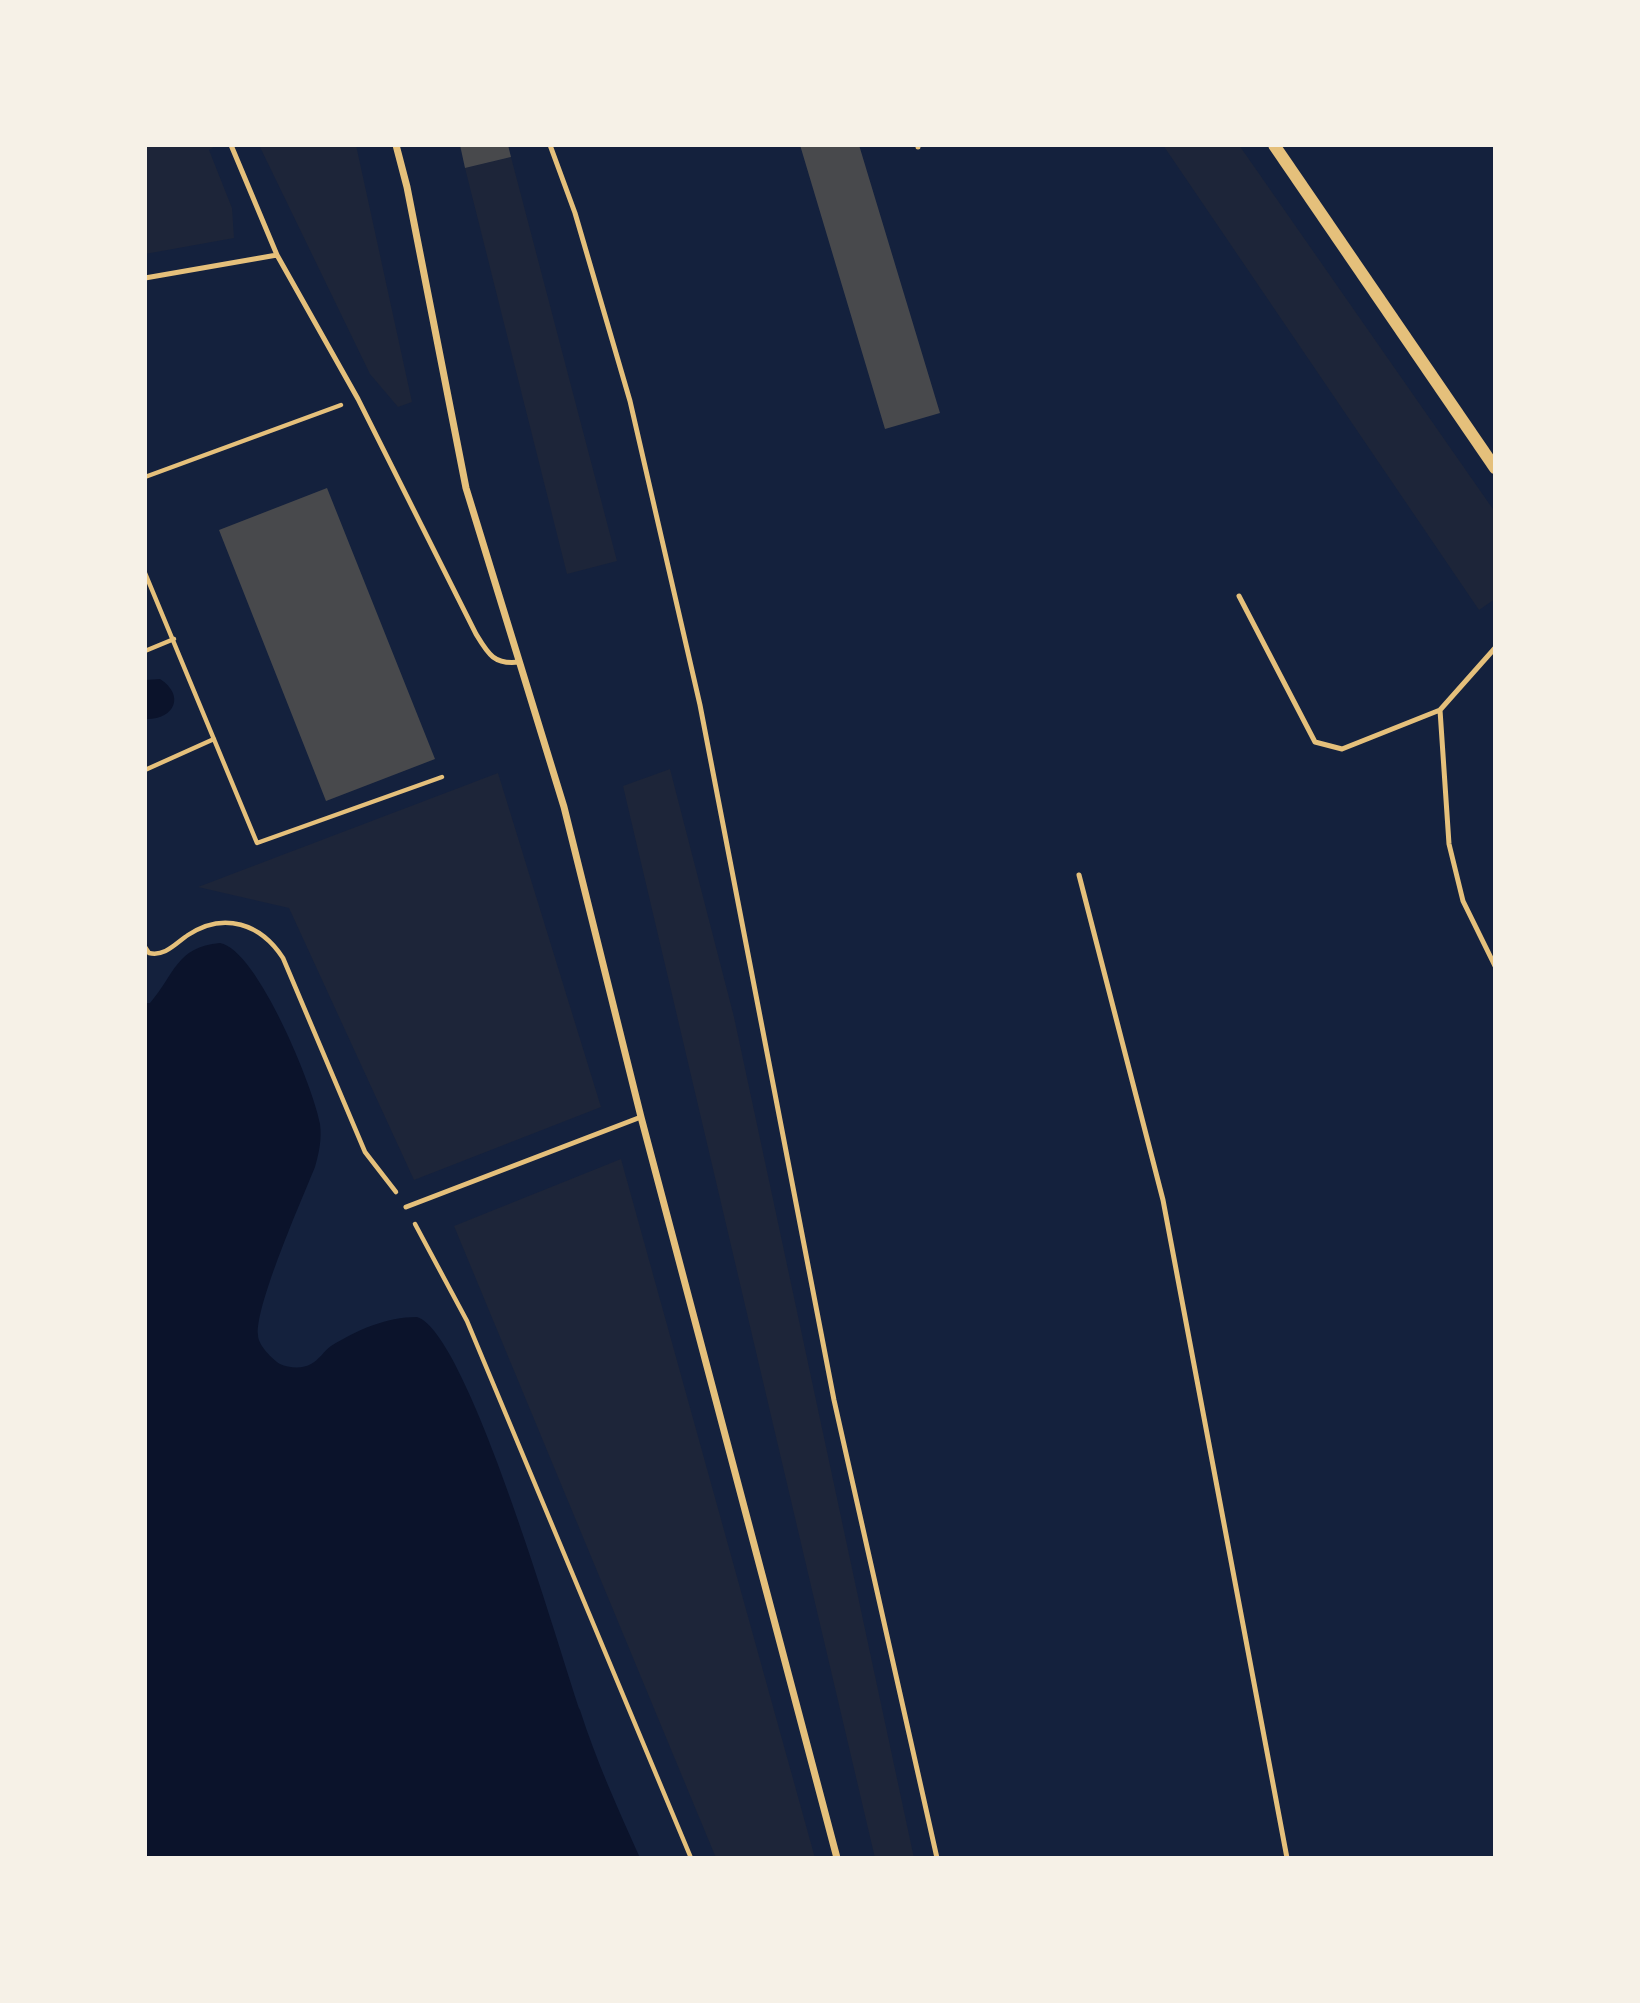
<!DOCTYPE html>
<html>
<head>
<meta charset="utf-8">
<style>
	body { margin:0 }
	#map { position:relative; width:1640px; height:2003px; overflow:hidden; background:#14213d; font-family:Jost,sans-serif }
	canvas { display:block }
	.frame { position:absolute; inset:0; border:147px solid #f6f1e7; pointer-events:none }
</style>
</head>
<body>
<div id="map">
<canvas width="1640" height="2003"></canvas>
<div class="frame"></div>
</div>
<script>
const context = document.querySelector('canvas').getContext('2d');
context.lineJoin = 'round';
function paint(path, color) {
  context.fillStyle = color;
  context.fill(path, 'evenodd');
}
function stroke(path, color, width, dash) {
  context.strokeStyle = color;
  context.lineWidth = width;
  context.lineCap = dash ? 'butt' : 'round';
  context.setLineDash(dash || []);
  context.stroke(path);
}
paint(new Path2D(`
	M145,145H217L209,150L232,208L234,238L145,254Z
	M259,145H356L412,402L398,407L370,374Z
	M1163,145H1239L1495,512V599L1479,610Z
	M511,157L617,561L567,574L465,168Z
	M670,769L734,1017L914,1858H875L623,786Z
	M498,773L601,1107L414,1180L289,908L198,887Z
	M621,1159L815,1858H716L454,1226Z`), '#1d2539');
paint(new Path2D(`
	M160,679C185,695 175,719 147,719L145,680Z
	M220,943C257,949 314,1088 320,1124C322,1139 319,1153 315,1167C302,1199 255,1306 258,1335C258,1345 272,1359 280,1364C289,1368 303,1369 311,1364C319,1360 324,1351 331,1346C357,1330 386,1317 417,1317C468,1332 559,1649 580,1710C596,1760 618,1809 640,1858H145V1003H150C175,974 176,947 220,943Z`), '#0b132b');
paint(new Path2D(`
	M460,145H508L511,157L465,168Z
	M800,145H859L940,413L885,429Z
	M327,488L435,759L326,801L219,530Z`), '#48494c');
stroke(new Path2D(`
	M145,477L341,405
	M145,573L257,843L442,777
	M145,651L174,639
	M145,770L214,739
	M145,947L149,953C165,957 176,943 188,935C224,911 261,924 283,958L365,1152L396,1192
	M415,1224L467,1321L691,1858`), '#e5c07b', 4.5);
stroke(new Path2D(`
	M231,145L277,255L358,399L476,634C488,654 494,665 519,662
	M550,145L575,213L630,401L700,705L834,1400L937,1858
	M918,145V147
	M145,278L277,255
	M1239,596L1315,742L1342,749L1440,710
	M1495,648L1440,710L1449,844L1463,901L1495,966
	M1079,875L1163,1200L1287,1858
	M406,1207L641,1117`), '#e5c07b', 5);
stroke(new Path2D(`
	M396,145L407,187L466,488L564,807L641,1117L837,1858`), '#e5c07b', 7);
stroke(new Path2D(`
	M1274,145L1495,468`), '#e5c07b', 12);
</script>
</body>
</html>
